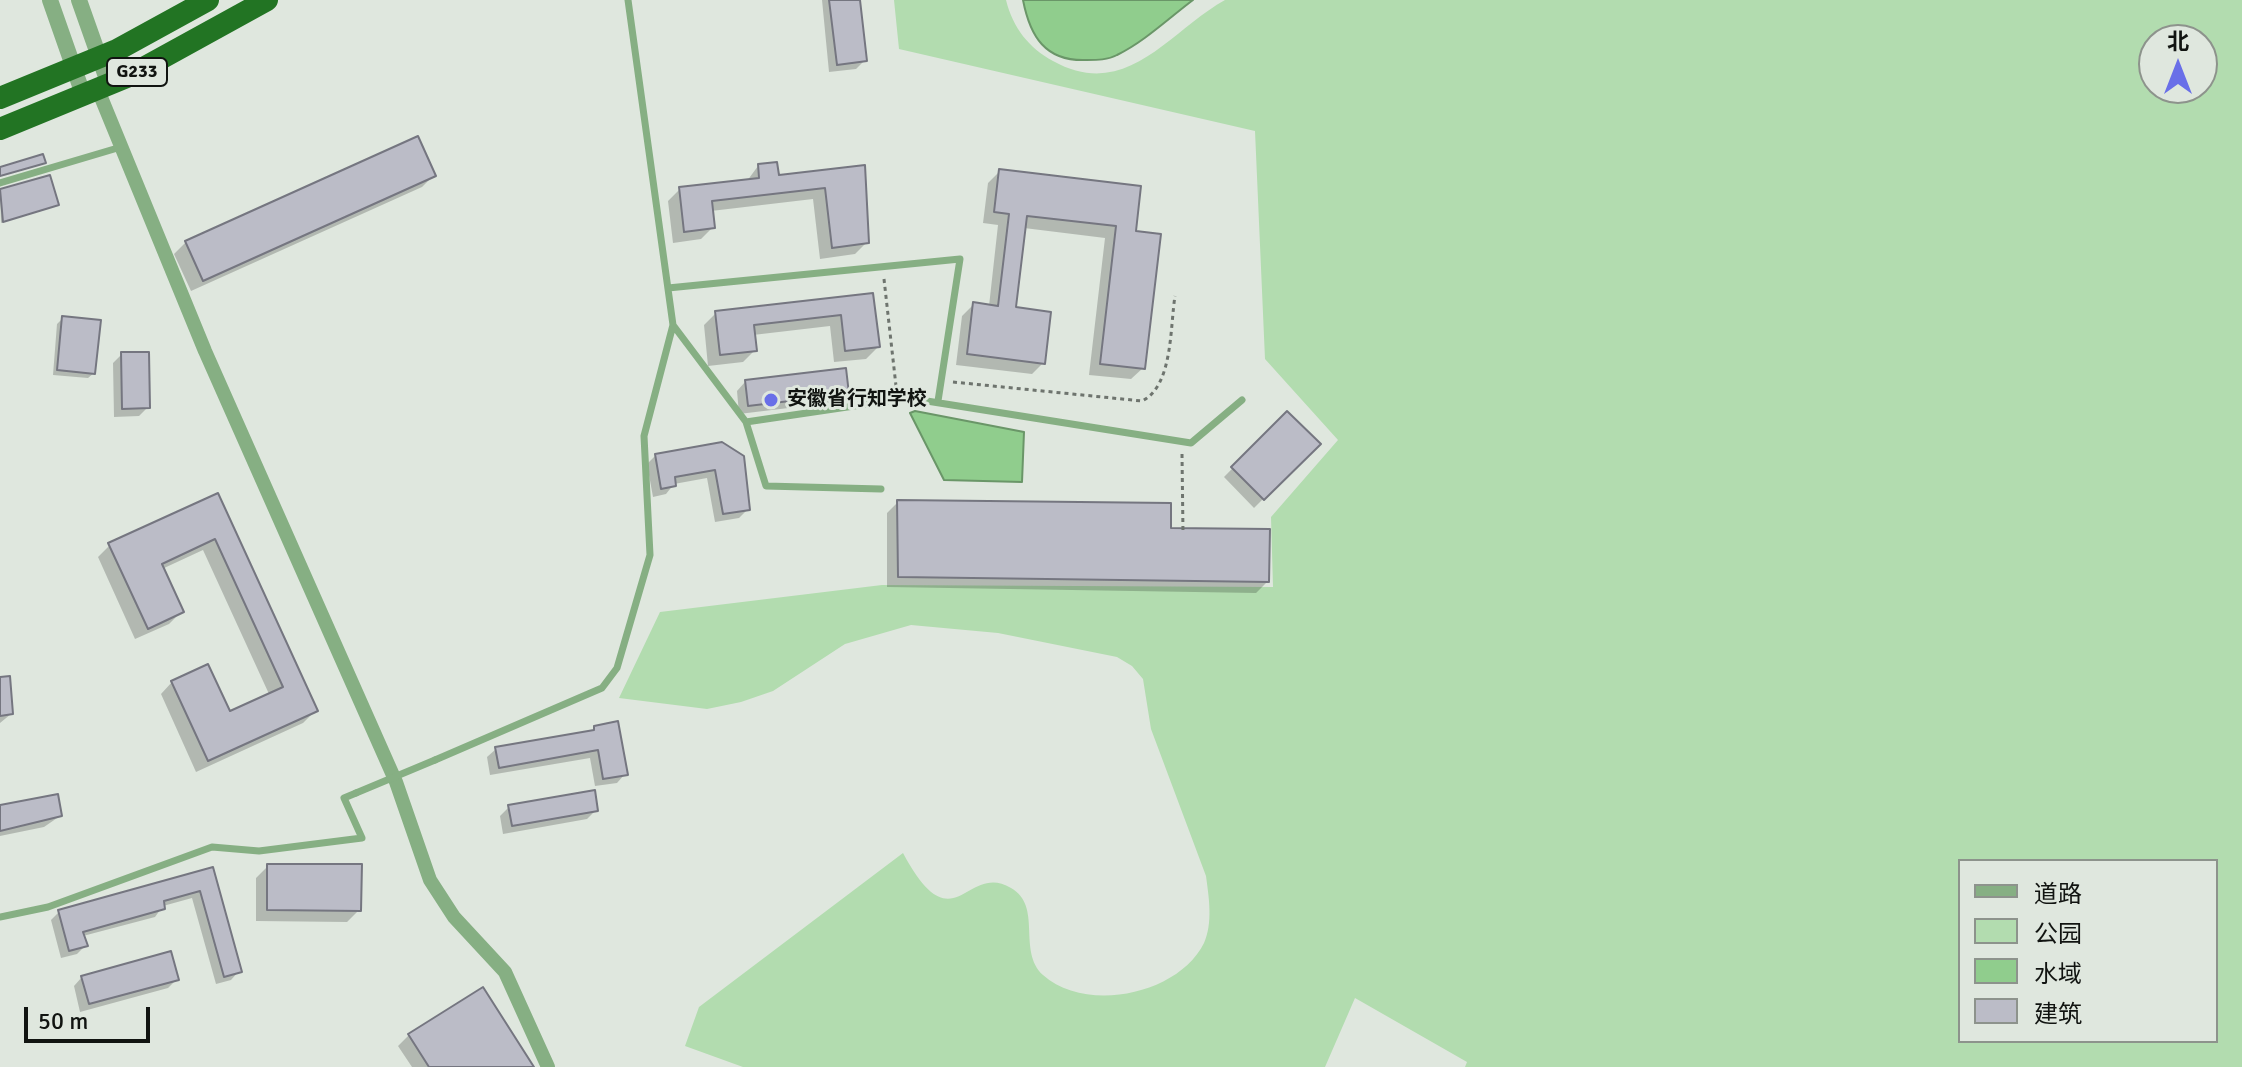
<!DOCTYPE html>
<html>
<head>
<meta charset="utf-8">
<style>
	body { margin:0 }
	#map { position:relative; width:2242px; height:1067px; overflow:hidden; background:#dfe7de; font-family:Signika,"Noto Sans SC",sans-serif }
	canvas { display:block }
	.legend { position:absolute; left:1958px; top:859px; width:260px; height:184px; box-sizing:border-box; background:#dfe7de; border:2px solid #8d938c; margin:0; padding:10px 14px; list-style:none; font-size:24px; color:#111411 }
	.legend li { display:flex; align-items:center; gap:16px; height:40px }
	.legend b { width:40px; border:2px solid #8d938c }
	.north { position:absolute; left:2138px; top:24px; width:80px; height:80px; box-sizing:border-box; background:#dfe7de; border:2px solid #8d938c; border-radius:50%; rotate:0deg; font-size:22px; font-weight:700; line-height:32px; text-align:center; color:#111411 }
	.north::after { content:''; display:block; margin:auto; width:28px; height:36px; background:#696fe8; clip-path:polygon(50% 0,100% 100%,50% 72%,0 100%) }
	.scale { position:absolute; left:24px; top:1007px; width:126px; height:36px; box-sizing:border-box; border:4px solid #111411; border-top:0; padding-left:10px; font-size:24px; line-height:28px; white-space:nowrap; color:#111411; -webkit-text-stroke:6px #dfe7de; paint-order:stroke }
</style>
</head>
<body>
<div id="map">
<canvas width="2242" height="1067"></canvas>
<ul class="legend">
<li><b style="height:10px;background:#86af83"></b>道路</li>
<li><b style="height:22px;background:#b2dcaf"></b>公园</li>
<li><b style="height:22px;background:#90cd8d"></b>水域</li>
<li><b style="height:22px;background:#bbbcc7"></b>建筑</li>
</ul>
<div class="north">北</div>
<div class="scale">50 m</div>
</div>
<script>
const context = document.querySelector('canvas').getContext('2d');
context.lineJoin = 'round';
function paint(path, color) {
  context.fillStyle = color;
  context.fill(path, 'evenodd');
}
function stroke(path, color, width, dash) {
  context.strokeStyle = color;
  context.lineWidth = width;
  context.lineCap = dash ? 'butt' : 'round';
  context.setLineDash(dash || []);
  context.stroke(path);
}
function label(font, color, halo, rows, align = 'center') {
  context.font = font + ' Signika,"Noto Sans SC",sans-serif';
  context.lineWidth = 6;
  context.setLineDash([]);
  context.textBaseline = 'middle';
  context.strokeStyle = halo;
  context.fillStyle = color;
  for (const [text, x, y, turn = 0] of rows) {
    context.save();
    context.translate(x, y);
    context.rotate((+turn || 0) * Math.PI / 180);
    context.textAlign = isNaN(turn) ? turn : align;
    if (halo) context.strokeText(text, 0, 0);
    context.fillText(text, 0, 0);
    context.restore();
  }
}
paint(new Path2D(`
	M894,0H1006C1013,28 1029,48 1053,61C1127,102 1169,31 1225,0H2242V1067H1465L1467,1062L1355,998L1325,1067H743L685,1046L699,1007L903,853C954,948 966,861 1011,888C1043,906 1017,951 1043,975C1087,1014 1179,994 1204,943C1213,923 1209,898 1206,876L1151,729L1143,679L1132,666L1117,657L998,633L911,625L845,644L773,691L741,702L707,709L619,698L660,612L882,585L1273,587L1271,517L1338,440L1265,359L1255,131L899,49ZM2154,40H2202V88H2154ZM2216,861V1041H1960V861Z`), '#b2dcaf');
const water = new Path2D(`
	M1023,0H1193C1169,18 1144,42 1117,55C1108,60 1097,60 1087,60C1045,62 1030,36 1023,0Z
	M915,411L1024,432L1022,482L944,480L910,413Z`);
paint(water, '#90cd8d');
stroke(water, '#6a9668', 2);
paint(new Path2D(`
	M822,0H858L865,60L856,69L829,72Z
	M758,166L777,178L863,167L867,242L855,254L820,259L813,199L711,211L713,227L701,239L673,243L668,201L680,189L747,181Z
	M1000,171L1133,233L1143,368L1131,379L1089,375L1105,238L1024,228L1014,309L1043,363L1032,374L956,365L962,316L973,305L989,306L998,225L983,223L988,183Z
	M434,175L422,187L191,291L174,254L186,242Z
	M0,191H2L57,205L1,223Z
	M872,295L878,347L866,359L834,362L830,326L753,335L755,350L743,362L708,366L704,325L716,313Z
	M63,318L94,373L88,378L53,375L57,324Z
	M122,354L148,407L139,416L114,417L113,363Z
	M745,382L847,394L838,402L739,414L737,391Z
	M1287,413L1318,444L1254,508L1224,477Z
	M722,444L748,509L739,518L715,522L707,478L674,484L666,494L653,497L647,464L656,455Z
	M217,496L315,711L303,723L196,772L161,694L172,682L229,714L269,694L203,550L162,569L181,612L169,624L135,639L98,557L110,545Z
	M898,502L1169,530L1267,582L1256,593L887,587V513Z
	M0,694L11,714L0,723Z
	M595,728L625,774L617,783L595,786L590,758L490,775L487,757L496,749L590,733Z
	M0,807L60,816L44,827L0,836Z
	M509,807L596,810L587,819L503,834L500,816Z
	M268,866L359,910L347,922L256,921V878Z
	M212,870L239,971L231,980L216,984L192,898L163,906L155,917L83,936L85,946L77,954L61,958L51,920L59,912Z
	M82,977L177,979L168,988L80,1012L74,986Z
	M483,989L527,1067H412L398,1046L409,1035Z`), '#0003');
const building = new Path2D(`
	M829,0H860L867,61L837,65Z
	M418,136L436,176L203,281L185,241Z
	M43,154L46,163L0,176V167Z
	M777,162L779,175L865,165L869,243L832,248L825,188L712,201L715,228L684,232L679,187L759,178L758,164Z
	M999,169L1141,186L1136,231L1161,234L1145,369L1100,364L1116,226L1027,216L1016,307L1051,312L1045,364L967,354L973,302L998,306L1009,214L994,212Z
	M50,175L59,205L3,222L0,189Z
	M873,293L880,347L845,351L841,315L754,325L757,351L720,355L715,311Z
	M62,316L101,320L95,374L57,370Z
	M121,352H149L150,408L122,409Z
	M846,368L849,394L748,406L745,380Z
	M1287,411L1321,444L1264,500L1231,467Z
	M722,442L744,456L750,510L723,514L715,470L675,477L676,486L661,489L655,454Z
	M218,493L318,711L208,761L171,681L208,664L230,711L283,687L215,539L162,564L184,612L148,629L108,543Z
	M897,500L1171,503V528L1270,529L1269,582L898,577Z
	M10,676L13,714L0,716V677Z
	M618,721L628,775L603,779L598,750L499,768L495,747L594,730V726Z
	M595,790L598,811L512,826L508,805Z
	M58,794L62,816L0,831V805Z
	M267,864H362L361,911L267,910Z
	M213,867L242,972L224,977L200,891L164,901L165,909L83,932L88,946L69,951L58,910Z
	M171,951L179,980L89,1004L81,976Z
	M483,987L534,1067H429L408,1034Z`);
paint(building, '#bbbcc7');
stroke(building, '#757680', 2);
stroke(new Path2D(`
	M884,279L896,386
	M953,382L1142,401C1173,386 1170,327 1175,296
	M1182,454L1183,533`), '#6e746e', 3, [4, 4]);
stroke(new Path2D(`
	M0,183L121,147
	M668,288L960,259L938,401
	M673,325L746,422L766,486L881,489
	M746,422L908,398L1191,443L1242,400
	M435,760L602,688L617,668L650,555L644,436L673,325L628,0
	M0,917L48,907L212,847L259,851L362,838L344,798L356,793`), '#86af83', 7);
stroke(new Path2D(`
	M98,90L205,351L396,782L430,880L454,917L505,972L548,1067`), '#86af83', 14);
stroke(new Path2D(`
	M50,0L84,97
	M79,0L109,85`), '#86af83', 16);
stroke(new Path2D(`
	M0,98L117,50L208,0
	M0,129L129,76L267,0`), '#227423', 22);
stroke(new Path2D(`
	M356,793L435,760`), '#86af83', 7);
for (const [x, y, r, color] of [
	[771,400,8,"#696fe8"]
]) {
  const dot = new Path2D();
  dot.arc(x, y, r, 0, 2 * Math.PI);
  context.fillStyle = color;
  context.fill(dot);
  stroke(dot, '#dfe7de', 3);
}
for (const [x, y, w] of [
	[137,72,60]
]) {
  const box = new Path2D();
  box.roundRect(x - w / 2, y - 14, w, 28, 6);
  context.fillStyle = '#dfe7de';
  context.fill(box);
  stroke(box, '#111411', 2);
}
label('bold 18px', '#111411', null, [
	["G233",137,72]
]);
label('bold 20px', '#111411', '#dfe7de', [
	["安徽省行知学校",787,400]
], 'left');
</script>
</body>
</html>
